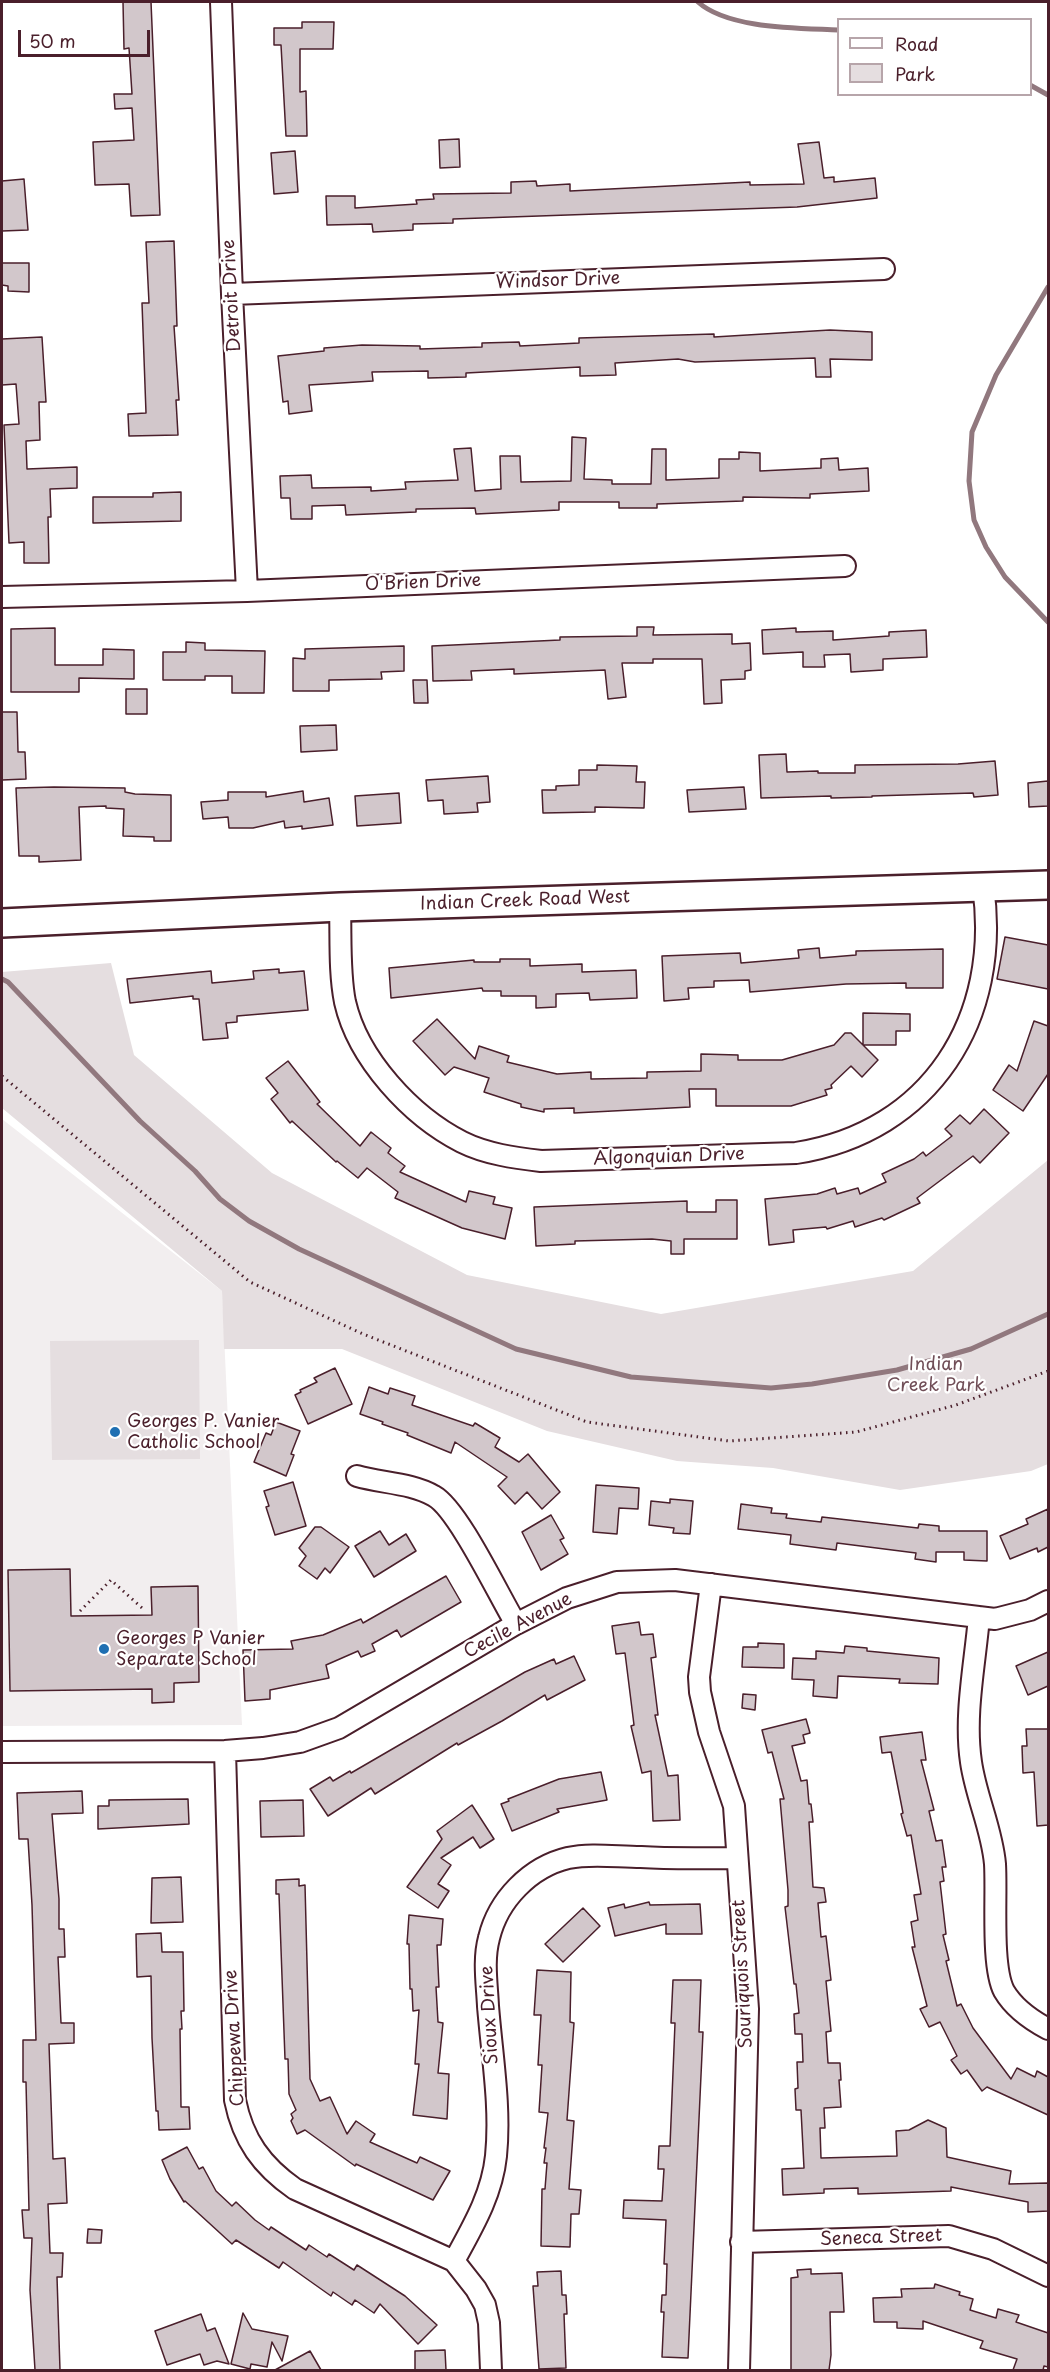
<!DOCTYPE html>
<html>
<head>
<meta charset="utf-8">
<style>
	body { margin:0 }
	#map { position:relative; width:1050px; height:2372px; overflow:hidden; background:#fff; font-family:"Playpen Sans",sans-serif }
	canvas { display:block }
	.frame { position:absolute; inset:0; border:3px solid #4a1f2b; pointer-events:none }
	.legend { position:absolute; left:837px; top:18px; width:195px; height:78px; box-sizing:border-box; background:#fff; border:2px solid #b7a5aa; margin:0; padding:8px 10px; list-style:none; font-size:18px; color:#4a1f2b }
	.legend li { display:flex; align-items:center; gap:12px; height:30px }
	.legend b { width:30px; border:2px solid #b7a5aa }
	.scale { position:absolute; left:18px; top:30px; width:132px; height:27px; box-sizing:border-box; border:3px solid #4a1f2b; border-top:0; padding-left:8px; font-size:18px; line-height:21px; white-space:nowrap; color:#4a1f2b; -webkit-text-stroke:4px #fff; paint-order:stroke }
</style>
</head>
<body>
<div id="map">
<canvas width="1050" height="2372"></canvas>
<div class="frame"></div>
<ul class="legend">
<li><b style="height:8px;background:#fff"></b>Road</li>
<li><b style="height:16px;background:#e5dee0"></b>Park</li>
</ul>
<div class="scale">50 m</div>
</div>
<script>
const context = document.querySelector('canvas').getContext('2d');
context.lineJoin = 'round';
function paint(path, color) {
  context.fillStyle = color;
  context.fill(path, 'evenodd');
}
function stroke(path, color, width, dash) {
  context.strokeStyle = color;
  context.lineWidth = width;
  context.lineCap = dash ? 'butt' : 'round';
  context.setLineDash(dash || []);
  context.stroke(path);
}
function label(font, color, halo, rows, align = 'center') {
  context.font = font + ' "Playpen Sans",sans-serif';
  context.lineWidth = 4.5;
  context.setLineDash([]);
  context.textBaseline = 'middle';
  context.strokeStyle = halo;
  context.fillStyle = color;
  for (const [text, x, y, turn = 0] of rows) {
    context.save();
    context.translate(x, y);
    context.rotate((+turn || 0) * Math.PI / 180);
    context.textAlign = isNaN(turn) ? turn : align;
    if (halo) context.strokeText(text, 0, 0);
    context.fillText(text, 0, 0);
    context.restore();
  }
}
paint(new Path2D(`
	M2,1119L222,1291L242,1725L2,1726Z`), '#f2eeef');
paint(new Path2D(`
	M111,963L134,1055L272,1173L467,1275L661,1314L913,1271L1048,1160V1464L1031,1471L900,1490L773,1468L677,1461L547,1431L342,1349H224L222,1291L2,1108V972Z
	M199,1340L200,1459L52,1460L50,1341Z`), '#e5dee0');
stroke(new Path2D(`
	M698,2C728,29 799,28 838,30
	M1030,85L1048,95
	M1048,287L996,375L972,432L969,481L974,520L986,547L1005,577L1048,622
	M2,979L8,982L140,1121L195,1171L220,1199L249,1221L299,1249L516,1349L631,1377L771,1388L812,1384L897,1370L971,1349L1048,1314`), '#91787e', 5);
const building = new Path2D(`
	M123,2H151L160,215L131,216L129,184L95,185L93,142L134,140L132,108L115,109L114,94H132L129,48L124,49Z
	M302,22H334L333,49H300V92L306,91L307,136H286L281,45H274V28H302Z
	M459,139L460,167L440,168L439,140Z
	M819,142L824,178L834,177V182L875,178L877,198L797,207L453,219V223L413,224V230L373,232L372,224L327,225L326,196H355V208L417,204L416,200L434,199L433,194L511,193V182L536,181L537,186L570,184V191L750,182V185L804,184L798,144Z
	M295,151L298,192L274,194L271,153Z
	M24,179L28,230L2,231V181Z
	M174,241L177,326H174L179,400H176L178,435L129,436L128,414L146,413L142,303H149L146,242Z
	M2,263H29V292L8,291V286L2,285Z
	M830,330L872,332V360L830,359L831,377H816L815,358L695,362L678,359L615,363L616,375L580,376V367L466,373V377L428,378V371L372,372L373,381L309,385L312,411L289,414L288,401L283,402L278,356L324,351V348L362,345L420,346V349L482,347V343L519,342L520,346L579,343V338L714,334V337Z
	M42,337L46,402H39L40,440L26,441L27,469L77,467V488L50,489L51,517H48L49,563H24V542L9,543L4,425L19,424L16,384L2,385V339Z
	M572,437L586,438L584,479L612,480V484H651L652,449H666V480L719,478V459H739V452L760,453V471L821,468V459L838,458L839,470L868,468L869,491L810,494V498L743,497V501L657,504V508H619V502H559V510L476,514L475,508L416,509V512L346,515L345,505L312,506V519H291L290,498H281L280,476L311,475L312,488L371,487V491L406,489L405,482L458,480L454,449L471,448L475,491L501,489L500,456H520L521,482L571,481Z
	M181,492V521L93,523V497H153V493Z
	M637,627H654L653,635L732,634V644L750,643L751,670L745,671V679L721,680L722,703L704,704L702,659H653V663H622L626,697L608,699L605,670L514,674V669L471,671L472,680L433,681L432,646L560,640V637L637,636Z
	M55,628V665H103V649L134,650V679L79,678V692H11V629Z
	M796,628V632L833,631V640L889,636V632L926,630L927,657L883,659V670L851,672L850,654L824,655L825,667H803V652L763,654L762,630Z
	M186,642L205,643V650L265,651L264,693H232V676H205V680H163V652H186Z
	M404,646V671L381,672L382,679L329,680V691H293V658L305,659V649Z
	M413,680H427L428,703H414Z
	M126,689H147V714H126Z
	M2,712H17L18,752H25L26,779L2,780Z
	M336,725L337,750L301,752L300,726Z
	M786,754L787,772L818,771V773H855V765L958,764L995,761L998,795L974,797L973,793L872,796V797L831,798V796L761,798L759,755Z
	M597,765L637,766L636,782H645L644,808L595,807V812L543,813L542,790H556V786L579,785V770H597Z
	M488,776L490,802L477,803L478,812L444,814L443,800L428,801L426,780Z
	M1048,781V806L1029,807L1028,783Z
	M54,787L125,788V792L135,794L171,795V841H154V837L123,836L124,809L106,808V806L79,807L81,860L39,862V856H19L16,788Z
	M744,787L746,809L689,812L687,790Z
	M303,791L304,802L329,798L333,825L302,829V826L285,828L284,821L253,828H229L228,817L203,819L201,802L228,800V792H266V797Z
	M399,793L401,823L357,826L355,796Z
	M1005,937L1048,945V989L997,979Z
	M819,948L820,958L856,955V951L943,949V988H906V983L846,984L750,992L749,980L714,981V987L688,988L689,999L664,1001L662,956L740,953L741,963L799,958L798,950Z
	M500,959H530V966L582,964V972L636,970L637,998L590,1000L589,993L556,994V1007L536,1008V996H501V991H483L482,988L391,998L389,968L474,960V962H500Z
	M279,969V973L304,971L308,1010L237,1016V1022L226,1023L228,1038L203,1040L199,999H193V996L130,1003L127,979L211,971L212,983L254,979L253,971Z
	M863,1013L910,1014V1031H896V1045H863Z
	M437,1019L475,1059L479,1046L509,1056L507,1062L557,1074L591,1072V1079L647,1078V1072L701,1071V1054L738,1055V1060H782L834,1045L845,1033H851L878,1060L862,1077L851,1066L831,1085L832,1088L825,1090L827,1095L791,1106H716V1089H689L690,1107L574,1113V1108L544,1109V1112L521,1107V1104L484,1092L489,1078L454,1067L445,1075L413,1041Z
	M1034,1021L1048,1026V1074L1023,1111L993,1090L1009,1065L1017,1071Z
	M288,1061L320,1102L317,1104L360,1146L371,1132L391,1148L388,1153L405,1166L400,1172L466,1202L469,1191L495,1197L493,1204L512,1208L505,1239L462,1228L395,1198L398,1192L367,1168L358,1178L337,1161L336,1162L292,1121L290,1123L271,1099L278,1093L266,1078Z
	M984,1109L1009,1133L980,1163L973,1156L917,1198L920,1203L884,1220L882,1218L855,1227L853,1221L827,1229L826,1227L793,1230L794,1242L769,1245L765,1199L817,1194L835,1188L837,1194L858,1188L860,1194L886,1182L882,1174L914,1159L923,1152L926,1156L952,1136L945,1129L960,1115L970,1124Z
	M716,1200H737V1239H684V1254H671V1241L652,1239L575,1241V1244L536,1246L534,1207L687,1201V1212H716Z
	M335,1368L352,1404L308,1424L295,1395L301,1392L300,1390L317,1382L314,1378Z
	M369,1387L388,1394L390,1388L415,1396L412,1405L473,1426L475,1423L500,1438L495,1447L519,1462L528,1454L560,1492L542,1509L527,1492L515,1504L498,1486L507,1477L455,1442L451,1453L407,1435L408,1433L382,1424L383,1422L360,1414Z
	M276,1422L300,1431L291,1454L294,1455L286,1476L254,1462L266,1433L271,1435Z
	M293,1482L306,1526L275,1535L266,1507L269,1506L264,1491Z
	M596,1485L639,1488L638,1509L619,1508L617,1534L593,1532Z
	M670,1499L693,1501L690,1534L673,1533L674,1528L649,1525L651,1501L670,1503Z
	M741,1504L772,1508L771,1513L787,1514L786,1518L821,1522L822,1517L918,1528L919,1524L939,1526V1531H987V1561L964,1560V1552H936V1562L915,1559L916,1553L837,1543L836,1550L790,1544L791,1535L738,1529Z
	M1048,1509V1547L1038,1552L1037,1548L1010,1559L1000,1536L1028,1524L1026,1519Z
	M551,1515L564,1538L560,1540L568,1554L541,1570L522,1532Z
	M315,1527H321L349,1547L330,1573L325,1568L317,1579L299,1566L306,1556L299,1548Z
	M380,1531L389,1545L406,1534L416,1551L374,1577L355,1546Z
	M70,1569L71,1616L152,1615L151,1587L198,1586L199,1682L174,1683V1702L152,1703V1689L10,1691L8,1570Z
	M446,1576L461,1602L401,1637L397,1630L372,1644L375,1651L361,1657L358,1651L326,1665L329,1678L270,1690V1699L245,1701L243,1650L293,1649L291,1641L323,1635L361,1619L363,1623Z
	M639,1622L641,1635L653,1634L656,1657L651,1658L658,1715H655L668,1776L678,1775L680,1820L653,1821L651,1771L642,1773L631,1726L634,1725L625,1653L616,1654L612,1626Z
	M758,1643L784,1644V1668L742,1667L743,1647H758Z
	M845,1646L867,1648V1651L939,1658L938,1684L899,1683L900,1679L838,1676L837,1698L813,1696L814,1680L792,1679L793,1658L816,1659V1651L844,1653Z
	M1048,1652V1686L1028,1695L1016,1666Z
	M574,1656L585,1680L547,1700L545,1695L502,1721L458,1745L457,1743L375,1794L371,1788L328,1816L310,1789L330,1777L333,1781L350,1771L351,1773L525,1672L554,1659L556,1664Z
	M743,1694L756,1695L755,1710L742,1708Z
	M806,1719L810,1733L803,1735L805,1743L792,1746L801,1781L807,1780L809,1804H811L813,1822H809L813,1887L824,1888L826,1902L818,1903L821,1937L826,1936L831,1980L826,1981L831,2031L826,2032L828,2063H840L841,2080H839L841,2107L824,2108L825,2128H820L821,2158L897,2156L896,2131L909,2130L928,2120L946,2128L947,2157L1011,2171L1009,2184L1048,2183V2211L1028,2212V2202L951,2187V2191L858,2194V2188L824,2189V2193L783,2195L782,2169L804,2168L801,2110H796L795,2089L798,2088L797,2062H803L802,2034H795L794,2014L799,2013L796,1984H794L785,1907L788,1906V1890L780,1799H784L772,1752L768,1753L762,1730Z
	M1026,1729H1048V1825L1037,1826L1034,1772L1023,1773L1022,1746H1027Z
	M922,1732L926,1760H921L934,1810L929,1811L936,1841L942,1840L946,1867H942L944,1881L940,1882L946,1934L943,1935L949,1960L946,1961L957,2006L961,2004L973,2028L1011,2079L1017,2068L1035,2077L1037,2071L1048,2077V2115L987,2087L982,2091L967,2070L961,2074L951,2060L957,2056L940,2022L929,2027L920,2009L927,2006L912,1947H915L911,1922L918,1920L914,1895L921,1894L911,1835L907,1836L901,1814L903,1813L891,1752L882,1753L880,1737Z
	M601,1772L607,1800L557,1809L559,1812L512,1831L501,1804L509,1801L508,1799L559,1779Z
	M82,1791L83,1813L52,1814L59,1899V1929H64L65,1957H58L61,2023H74V2043L49,2044L53,2159L65,2158L67,2203L48,2204L50,2253H63L62,2277H57L60,2370H35L30,2290L32,2238H24L22,2210H29L26,2082H23V2040H36L32,1905L28,1839H19L17,1793Z
	M188,1799L189,1824L98,1829V1806H109V1800Z
	M303,1800L304,1836L261,1837L260,1801Z
	M472,1805L494,1839L480,1848L473,1837L441,1858L451,1865L438,1884L449,1891L438,1908L407,1887L442,1839L437,1831Z
	M181,1877L183,1922L151,1923L152,1878Z
	M299,1879V1886L305,1885L310,2079L320,2101L330,2097L347,2134L356,2121L375,2134L370,2142L417,2163L420,2157L450,2171L433,2200L356,2164L355,2166L305,2130L297,2134L291,2121L293,2118L291,2114L296,2110L289,2094L288,2059H285L279,1894H276V1880Z
	M649,1902L650,1905L700,1904L702,1934H666V1924L615,1936L608,1908L624,1904L625,1908Z
	M583,1908L600,1926L563,1962L545,1944Z
	M409,1915L443,1919L441,1945H437L439,1987H436L438,2022L443,2023L438,2073L449,2074L447,2119L413,2115L419,2064H415L419,2010L413,2011L412,1989H410L409,1944H407Z
	M161,1933L162,1952H183L184,2011H181L182,2029H180L181,2107H189L190,2129L159,2130L158,2111H156L152,2038L151,1976L137,1977L136,1934Z
	M537,1970L571,1972L570,2022L574,2023L567,2120L574,2121L569,2189L581,2190L579,2214H571L570,2247L541,2246L542,2189H545L547,2163H544L546,2148H544L548,2113L539,2112L542,2065H538L541,2015H534Z
	M673,1980H701L699,2032H703L688,2358L662,2357L664,2312H661L662,2295H666L667,2264H664L666,2220L623,2218L624,2200L662,2201L664,2169H658L659,2146H670L675,2023H671Z
	M187,2147L199,2169L203,2167L216,2191L232,2206L236,2202L255,2220L269,2230L271,2227L306,2250L309,2245L327,2257L329,2254L354,2270L357,2265L405,2296L437,2325L418,2344L380,2304L374,2313L355,2300L352,2305L333,2292L331,2296L283,2262L279,2268L236,2240L232,2244L185,2201L184,2202L170,2179L162,2160Z
	M88,2229L102,2230L101,2243H87Z
	M811,2269V2274L842,2273L844,2312H830L831,2355L829,2370H791V2278L798,2277L797,2270Z
	M561,2271L562,2295H566L567,2314H564L566,2368L539,2369L533,2286H538L537,2272Z
	M935,2284L960,2292L959,2295L973,2299L970,2310L996,2318L998,2309L1019,2315L1016,2322L1048,2333V2367L1044,2366L1043,2370H1013L1017,2359L980,2348L983,2341L923,2321V2329L897,2328V2322H874L873,2298L902,2297L901,2289L934,2288Z
	M243,2313L252,2329L288,2336L282,2361L272,2342L267,2367L251,2364L250,2369L231,2364Z
	M201,2314L207,2331L215,2328L229,2364L217,2361L204,2365L200,2354L167,2365L155,2331Z
	M445,2350L446,2370H415V2351Z
	M310,2351L321,2370H275Z`);
paint(building, '#d2c7cb');
stroke(building, '#4a1f2b', 1.5);
const street = new Path2D(`
	M221,2L232,294L247,591
	M232,294L884,269
	M2,597L247,591L845,566
	M340,907C341,938 339,972 345,1002C358,1059 411,1116 462,1142C486,1154 515,1158 541,1161L796,1153C931,1132 1002,1018 983,886
	M357,1476C381,1483 412,1483 434,1496C458,1509 499,1596 516,1624
	M711,1584L699,1677L700,1692L709,1732L734,1806L748,2009L739,2370
	M979,1617C975,1664 964,1715 971,1762C976,1797 992,1829 995,1864C997,1896 991,1966 1004,1991C1014,2008 1031,2020 1048,2029
	M225,1751L235,2100C243,2140 262,2166 295,2189L454,2261L476,2289L485,2305L489,2323L491,2370
	M2,1752L225,1751L263,1748L300,1742L339,1728L516,1624L567,1598L617,1582L675,1580L995,1619L1030,1610L1048,1601
	M741,2242L949,2236L993,2249L1048,2276
	M454,2261C472,2228 492,2195 496,2156C501,2107 492,2056 488,2006C487,1984 483,1960 489,1938C498,1900 530,1867 568,1858C591,1853 617,1857 641,1857C673,1859 704,1858 736,1858`);
const secondary = new Path2D(`
	M2,923L340,907L1048,885`);
stroke(street, '#4a1f2b', 24);
stroke(secondary, '#4a1f2b', 32);
stroke(new Path2D(`
	M2,1076L250,1282L363,1334L587,1422L729,1441L856,1432L956,1405L1048,1371
	M80,1611L111,1580L142,1608`), '#4a1f2b', 3, [1.5, 4.5]);
stroke(street, '#fff', 20);
stroke(secondary, '#fff', 27);
for (const [x, y, r, color] of [
	[115,1432,6,"#1f6fb2"],
	[104,1649,6,"#1f6fb2"]
]) {
  const dot = new Path2D();
  dot.arc(x, y, r, 0, 2 * Math.PI);
  context.fillStyle = color;
  context.fill(dot);
  stroke(dot, '#fff', 2);
}
label('18px', '#4a1f2b', '#fff', [
	["Windsor Drive",558,281,-2],
	["Detroit Drive",232,296,-93],
	["O'Brien Drive",423,583,-2],
	["Indian Creek Road West",525,901,-2],
	["Algonquian Drive",669,1157,-2],
	["Cecile Avenue",518,1626,-28],
	["Souriquois Street",743,1974,-93],
	["Sioux Drive",490,2015,-93],
	["Chippewa Drive",235,2038,-93],
	["Seneca Street",881,2238,-2]
]);
label('18px', '#714f58', '#fff', [
	["Indian",936,1365],
	["Creek Park",936,1386]
]);
label('18px', '#4a1f2b', '#fff', [
	["Georges P. Vanier",127,1422],
	["Catholic School",127,1443],
	["Georges P Vanier",116,1639],
	["Separate School",116,1660]
], 'left');
</script>
</body>
</html>
